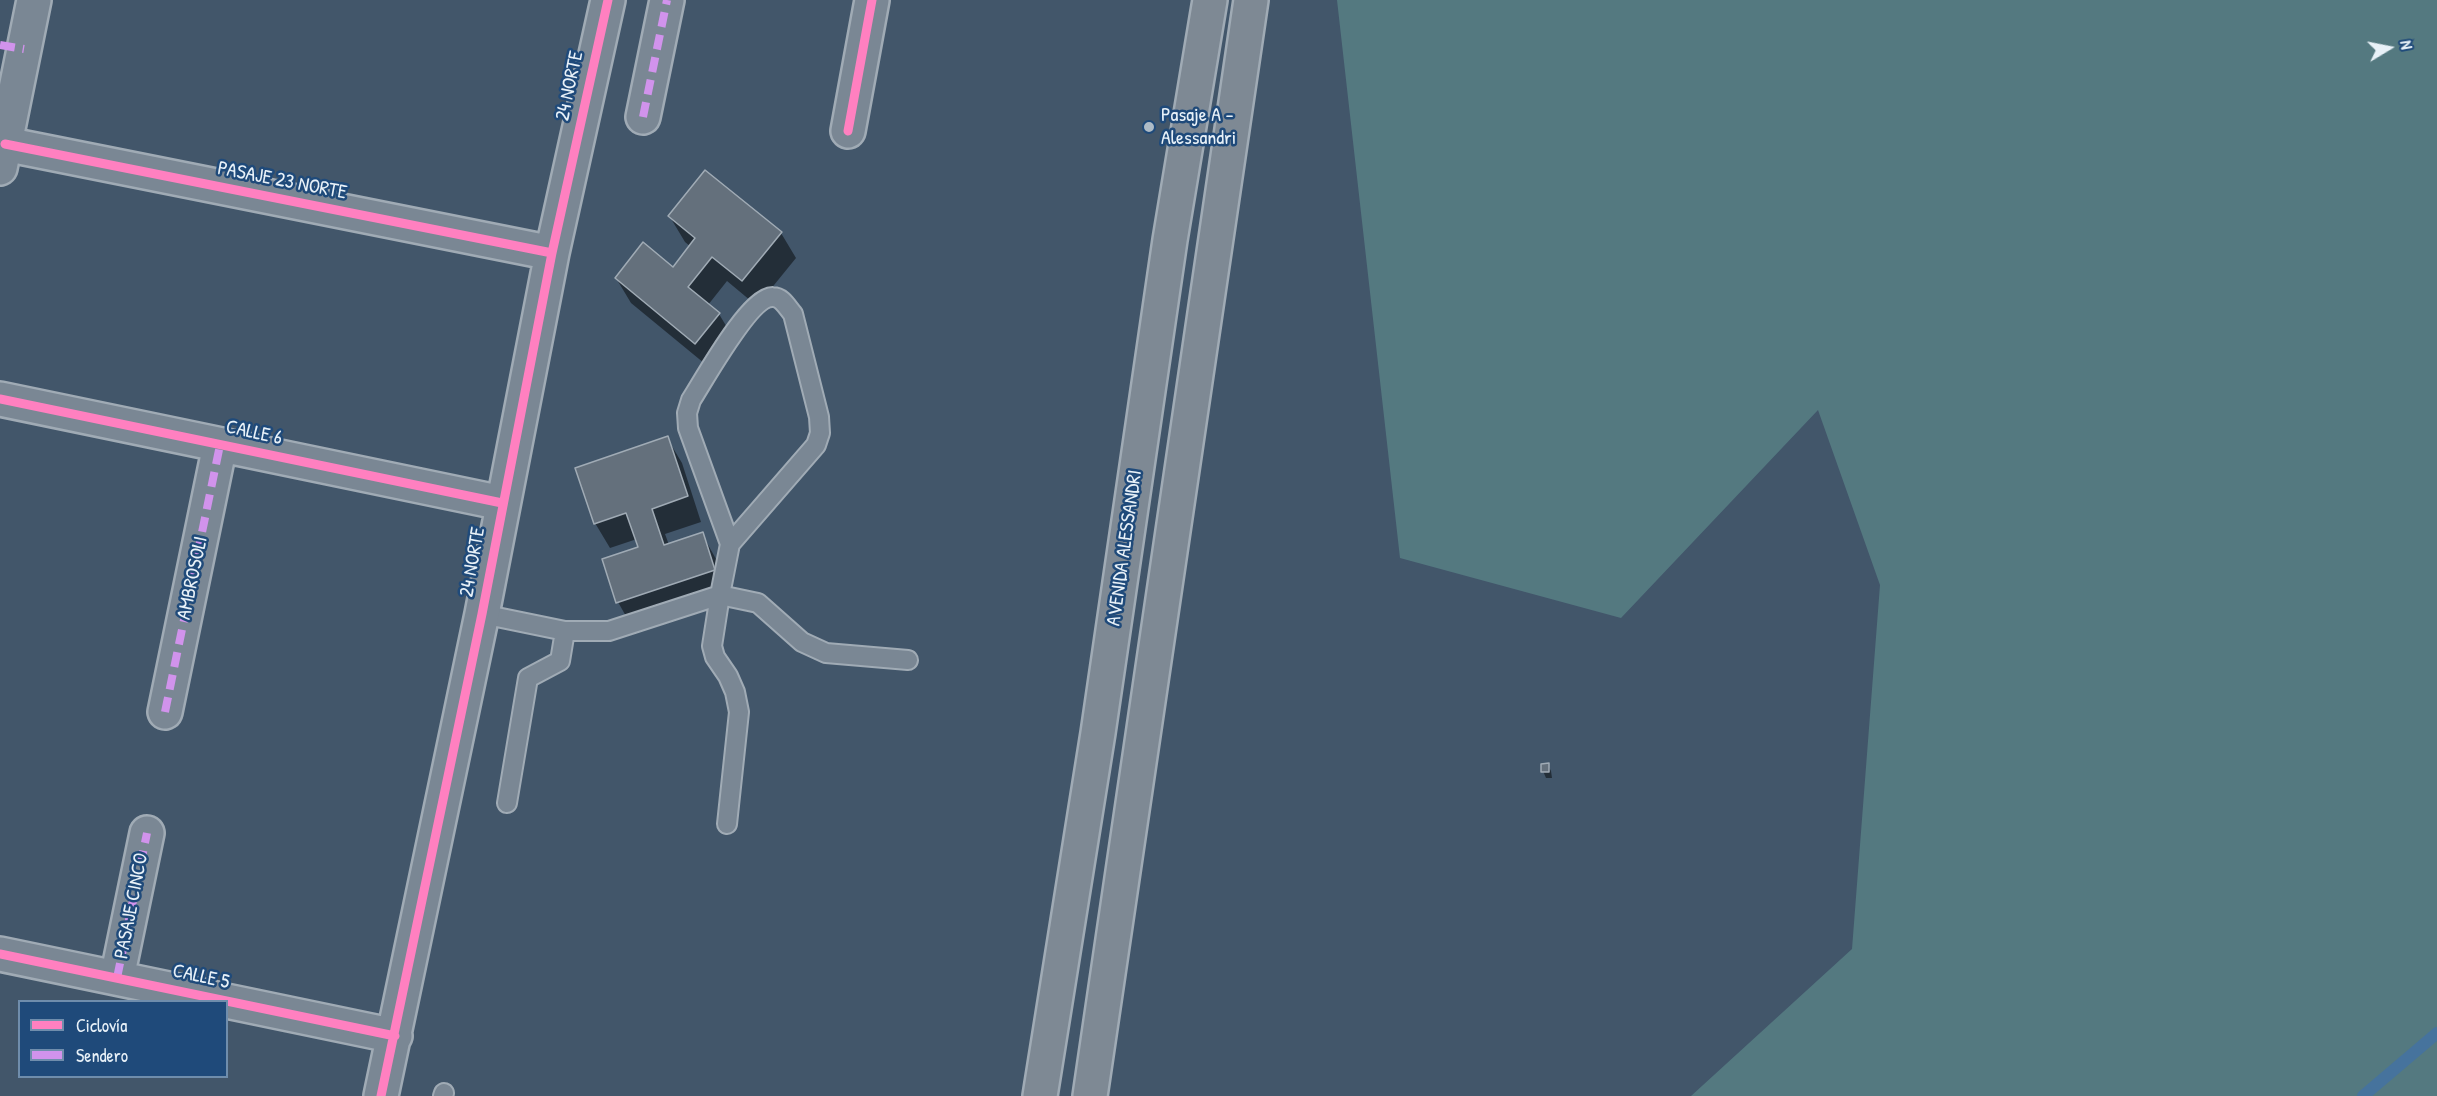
<!DOCTYPE html>
<html>
<head>
<meta charset="utf-8">
<style>
	body { margin:0 }
	#map { position:relative; width:2437px; height:1096px; overflow:hidden; background:#42566a; font-family:"Patrick Hand",sans-serif }
	canvas { display:block }
	.legend { position:absolute; left:18px; top:1000px; width:210px; height:78px; box-sizing:border-box; background:#1f4a7a; border:2px solid #6f8dac; margin:0; padding:8px 10px; list-style:none; font-size:18px; color:#e8f1f8 }
	.legend li { display:flex; align-items:center; gap:12px; height:30px }
	.legend b { width:30px; border:2px solid #6f8dac }
	.north { position:absolute; left:2359px; top:18px; width:60px; height:60px; -webkit-text-stroke:4px #1f4a7a; paint-order:stroke; rotate:80deg; font-size:16px; font-weight:700; line-height:24px; text-align:center; color:#e8f1f8 }
	.north::after { content:''; display:block; margin:auto; width:21px; height:27px; background:#e8f1f8; clip-path:polygon(50% 0,100% 100%,50% 72%,0 100%) }
</style>
</head>
<body>
<div id="map">
<canvas width="2437" height="1096"></canvas>
<ul class="legend">
<li><b style="height:8px;background:#ff80c0"></b>Ciclovía</li>
<li><b style="height:8px;background:#d193ec"></b>Sendero</li>
</ul>
<div class="north">N</div>
</div>
<script>
const context = document.querySelector('canvas').getContext('2d');
context.lineJoin = 'round';
function paint(path, color) {
  context.fillStyle = color;
  context.fill(path, 'evenodd');
}
function stroke(path, color, width, dash) {
  context.strokeStyle = color;
  context.lineWidth = width;
  context.lineCap = dash ? 'butt' : 'round';
  context.setLineDash(dash || []);
  context.stroke(path);
}
function label(font, color, halo, rows, align = 'center') {
  context.font = font + ' "Patrick Hand",sans-serif';
  context.lineWidth = 5;
  context.setLineDash([]);
  context.textBaseline = 'middle';
  context.strokeStyle = halo;
  context.fillStyle = color;
  for (const [text, x, y, turn = 0] of rows) {
    context.save();
    context.translate(x, y);
    context.rotate((+turn || 0) * Math.PI / 180);
    context.textAlign = isNaN(turn) ? turn : align;
    if (halo) context.strokeText(text, 0, 0);
    context.fillText(text, 0, 0);
    context.restore();
  }
}
paint(new Path2D(`
	M1337,0H2437V1096H1691L1852,949L1880,585L1818,410L1621,618L1400,558Z`), '#547980');
paint(new Path2D(`
	M706,172L781,233L796,258L757,306L727,281L708,305L719,314L734,339L710,368L631,303L616,278L673,269L691,247L685,242L670,217Z
	M667,438L682,463L701,522L665,534L669,545L702,534L716,559L729,595L632,627L618,602L640,548L637,539L610,548L595,523Z
	M1548,765L1551,771L1552,778H1546L1543,771Z`), '#0007');
stroke(new Path2D(`
	M2363,1096L2437,1033`), '#46739d', 12);
const building = new Path2D(`
	M705,170L782,232L742,281L712,257L688,287L720,313L695,344L615,278L643,242L673,267L695,238L668,216Z
	M668,436L688,496L652,509L664,545L703,532L715,570L616,603L602,559L638,547L626,513L594,524L575,468Z
	M1549,763V772H1541V764Z`);
paint(building, '#64707c');
stroke(building, '#a0abb5', 1.5);
const service = new Path2D(`
	M482,614L565,631H609L720,595L730,544L816,445L820,433L819,417L793,314C787,307 782,297 773,297C750,296 704,380 691,400L687,413L688,428L730,544
	M507,803L528,678L560,661L565,631
	M727,824L739,712L735,692L728,676L715,657L712,646L720,595L758,603L802,642L826,653L908,660
	M443,1096L444,1093`);
const minor = new Path2D(`
	M643,117L667,0
	M848,131L872,0
	M5,144L552,253
	M0,168L34,0
	M0,399L502,503
	M165,712L220,445
	M0,954L395,1036
	M117,978L147,833
	M381,1096L482,614L552,253L608,0`);
const primary = new Path2D(`
	M1040,1096L1098,733L1170,240L1210,0
	M1090,1096L1251,0`);
stroke(service, '#a0abb5', 22);
stroke(minor, '#a0abb5', 38);
stroke(primary, '#a0abb5', 38);
stroke(service, '#7a8794', 18);
stroke(minor, '#7a8794', 33);
stroke(primary, '#7e8994', 33);
stroke(new Path2D(`
	M0,45L24,49
	M643,117L667,0
	M165,712L220,445
	M117,978L147,833`), '#d193ec', 8, [15, 8]);
stroke(new Path2D(`
	M848,131L872,0
	M5,144L552,253
	M0,399L502,503
	M0,954L395,1036
	M381,1096L482,614L552,253L608,0`), '#ff80c0', 9);
for (const [x, y, r, color] of [
	[1149,127,6,"#aebbc6"]
]) {
  const dot = new Path2D();
  dot.arc(x, y, r, 0, 2 * Math.PI);
  context.fillStyle = color;
  context.fill(dot);
  stroke(dot, '#1f4a7a', 2);
}
label('20px', '#e8f1f8', '#1f4a7a', [
	["24 NORTE",570,86,-78],
	["PASAJE 23 NORTE",282,181,11],
	["CALLE 6",254,433,12],
	["AVENIDA ALESSANDRI",1125,548,-82],
	["24 NORTE",473,562,-80],
	["AMBROSOLI",193,578,-78],
	["PASAJE CINCO",132,906,-79],
	["CALLE 5",201,977,12]
]);
label('20px', '#e8f1f8', '#1f4a7a', [
	["Pasaje A -",1161,116],
	["Alessandri",1161,139]
], 'left');
</script>
</body>
</html>
